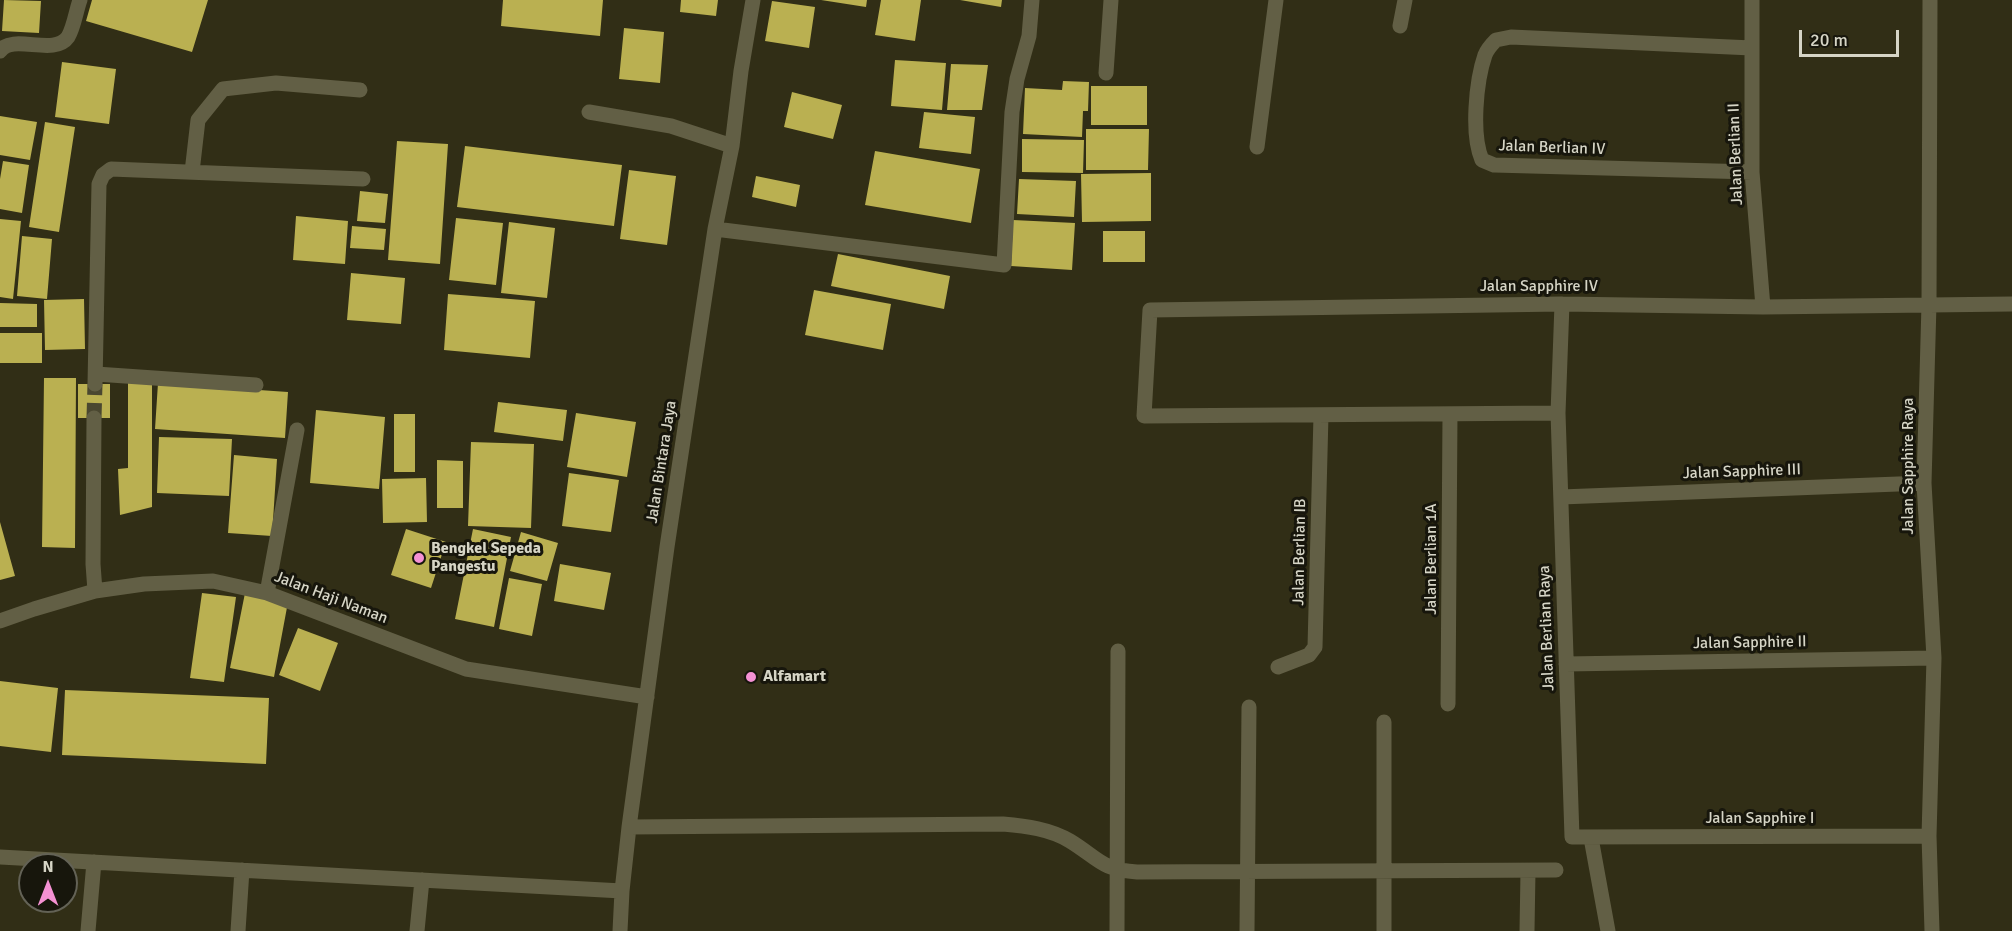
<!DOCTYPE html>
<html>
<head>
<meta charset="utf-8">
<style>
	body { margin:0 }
	#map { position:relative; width:2012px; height:931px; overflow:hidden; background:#312e16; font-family:Signika,sans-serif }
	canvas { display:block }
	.north { position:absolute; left:18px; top:853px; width:60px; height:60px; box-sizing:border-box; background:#17160c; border:2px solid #636256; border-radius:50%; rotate:0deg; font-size:16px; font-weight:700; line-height:24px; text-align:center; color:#d6d5c6 }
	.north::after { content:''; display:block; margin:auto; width:21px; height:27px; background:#f491d3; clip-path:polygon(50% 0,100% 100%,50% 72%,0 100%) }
	.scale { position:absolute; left:1799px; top:30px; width:100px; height:27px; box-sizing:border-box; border:3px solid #d6d5c6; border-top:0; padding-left:8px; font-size:18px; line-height:21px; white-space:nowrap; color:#d6d5c6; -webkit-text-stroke:4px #17160c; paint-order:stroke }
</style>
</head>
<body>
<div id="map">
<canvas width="2012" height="931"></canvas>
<div class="north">N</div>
<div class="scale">20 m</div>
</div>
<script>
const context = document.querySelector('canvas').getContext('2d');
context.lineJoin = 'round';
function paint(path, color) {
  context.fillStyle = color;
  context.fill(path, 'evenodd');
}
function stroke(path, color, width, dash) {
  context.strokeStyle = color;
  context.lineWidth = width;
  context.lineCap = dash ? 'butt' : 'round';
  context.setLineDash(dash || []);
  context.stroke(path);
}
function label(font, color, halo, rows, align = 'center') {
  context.font = font + ' Signika,sans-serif';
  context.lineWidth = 6;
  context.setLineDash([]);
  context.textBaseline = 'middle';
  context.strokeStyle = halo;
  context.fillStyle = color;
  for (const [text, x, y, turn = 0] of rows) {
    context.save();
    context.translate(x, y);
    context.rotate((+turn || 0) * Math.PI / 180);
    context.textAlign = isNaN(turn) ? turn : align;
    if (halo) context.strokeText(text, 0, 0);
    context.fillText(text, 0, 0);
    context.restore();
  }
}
paint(new Path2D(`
	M4,0L41,1L39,33L2,31Z
	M92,0H208L192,52L86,21Z
	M503,0H603L600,36L501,26Z
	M681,0H718L716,16L680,12Z
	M821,0H867L866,7Z
	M881,0H921L915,41L875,35Z
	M960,0H1002L1001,7Z
	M772,1L815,7L809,48L765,41Z
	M624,28L664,32L660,83L619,79Z
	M895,60L946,63L942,110L891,106Z
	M62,62L116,69L109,124L55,117Z
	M951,64L988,65L982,110H947Z
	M1063,81L1089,82L1088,111H1083L1082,137L1023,134L1025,88L1062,90Z
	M1091,86H1147V125H1091Z
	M792,92L842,105L833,139L784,127Z
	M924,112L975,117L971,154L919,148Z
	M0,116L37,122L30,160L0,155Z
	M45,122L75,127L59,232L29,227Z
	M1086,129H1149L1148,170H1086Z
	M1022,139L1084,140L1083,173L1022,172Z
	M397,141L448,144L440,264L388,260Z
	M465,146L622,165L614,226L457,207Z
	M875,151L980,169L971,223L865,205Z
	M3,161L29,165L22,213L0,209V179Z
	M629,170L676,176L667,245L620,239Z
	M1151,173V221L1082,222L1081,174Z
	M756,176L800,185L796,207L752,197Z
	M1019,179L1076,181L1074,217L1017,214Z
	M360,191L388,194L385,223L357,221Z
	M296,216L348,221L345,264L293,260Z
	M456,218L503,223L496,285L449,280Z
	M0,219L21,221L13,299L0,297Z
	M1013,220L1075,223L1072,270L1011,266Z
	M509,222L555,228L547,298L501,293Z
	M352,226L386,229L384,250L350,248Z
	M1103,231H1145V262H1103Z
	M22,236L52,239L47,299L17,296Z
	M838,254L950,276L944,309L831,286Z
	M351,273L405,278L401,324L347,320Z
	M814,290L891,304L883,350L805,335Z
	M448,294L535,301L530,358L444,350Z
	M84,299L85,349L45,350L44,300Z
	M0,303L37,304V327H0Z
	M0,333H42V363H0Z
	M44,378H76L75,548L42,547Z
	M128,381H152V507L120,515L118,469L128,468Z
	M158,383L288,392L285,438L155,429Z
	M78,384H110V418H78Z
	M498,402L567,410L563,441L494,432Z
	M316,410L385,417L379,489L310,483Z
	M576,413L636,422L627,477L567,467Z
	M394,414H415V472H394Z
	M159,437L232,439L229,496L157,493Z
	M471,442L534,444L531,528L468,526Z
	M234,455L277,459L272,536L228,533Z
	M437,460L463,461V508H437Z
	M569,473L619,480L611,532L562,526Z
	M426,478L427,522L383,523L382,479Z
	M0,522L15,576L0,580Z
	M406,529L446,542L431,588L391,575Z
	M473,529L511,537L494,627L455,619Z
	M521,532L558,543L547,581L510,571Z
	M560,564L611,573L604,610L554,601Z
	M509,578L542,584L532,636L499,629Z
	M202,593L236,597L224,682L190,678Z
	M245,593L288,602L274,677L230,668Z
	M298,628L338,643L320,691L279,675Z
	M0,681L58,688L51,752L0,746Z
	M65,690L269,698L266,764L62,755Z`), '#bab051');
stroke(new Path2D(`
	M94,418L95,384`), '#4a4730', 15, [15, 8]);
stroke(new Path2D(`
	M1752,0V172L1763,307
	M1930,0L1929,304L1924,483L1934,658L1929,836L1932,931
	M1400,26L1405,0
	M1752,48L1511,37L1496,40C1492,44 1487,50 1485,55C1476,81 1471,135 1482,160L1494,165L1752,172
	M0,51C13,33 54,57 68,37C74,27 76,11 80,0
	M1106,73L1111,0
	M589,112L671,126L732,146
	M1257,147L1276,0
	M192,172L198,120L223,89L276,83L360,90
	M715,229L1004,265L1012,112L1017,79L1029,36L1032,0
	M1562,304L1558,413L1572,837L1929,836
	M96,374L256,385
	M95,384L99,184L103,175L111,169L363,179
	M1558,413L1144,416L1150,310L1562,304L1763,307L2012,304
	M94,418L93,564L95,591
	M1561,497L1924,483
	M267,593L297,430
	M0,621L34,609L95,591L144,584L213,581L267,593L466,669L647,697
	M1566,664L1934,658
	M1278,667L1309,655L1315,647L1321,415
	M1448,704L1450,414
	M629,827L1003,824C1026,826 1050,829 1070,841C1098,858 1101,870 1137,872L1556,870
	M1591,838L1608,931
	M0,857L622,891
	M88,931L94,862
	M238,931L242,870
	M417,931L422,880
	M620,931L622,891L629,827L667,547L715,229L732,146L741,71L753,0
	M1117,931L1118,651
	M1247,931L1249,707
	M1384,931V722
	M1527,931L1528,871`), '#625f45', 15);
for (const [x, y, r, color] of [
	[419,558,6,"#f491d3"],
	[751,677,6,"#f491d3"]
]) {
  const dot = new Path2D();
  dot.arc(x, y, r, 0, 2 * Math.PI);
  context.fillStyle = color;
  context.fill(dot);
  stroke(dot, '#17160c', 2);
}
label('16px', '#d6d5c6', '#17160c', [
	["Jalan Berlian IV",1552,148,2],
	["Jalan Berlian II",1736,154,-92],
	["Jalan Sapphire IV",1539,287],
	["Jalan Bintara Jaya",662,462,-81],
	["Jalan Sapphire Raya",1909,466,-90],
	["Jalan Sapphire III",1742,472,-2],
	["Jalan Berlian IB",1300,552,-89],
	["Jalan Berlian 1A",1432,559,-90],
	["Jalan Haji Naman",331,598,21],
	["Jalan Berlian Raya",1547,628,-92],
	["Jalan Sapphire II",1750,643,-1],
	["Jalan Sapphire I",1760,819]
]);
label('bold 16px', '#d6d5c6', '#17160c', [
	["Bengkel Sepeda",431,549],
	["Pangestu",431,567],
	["Alfamart",763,677]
], 'left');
</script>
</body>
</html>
